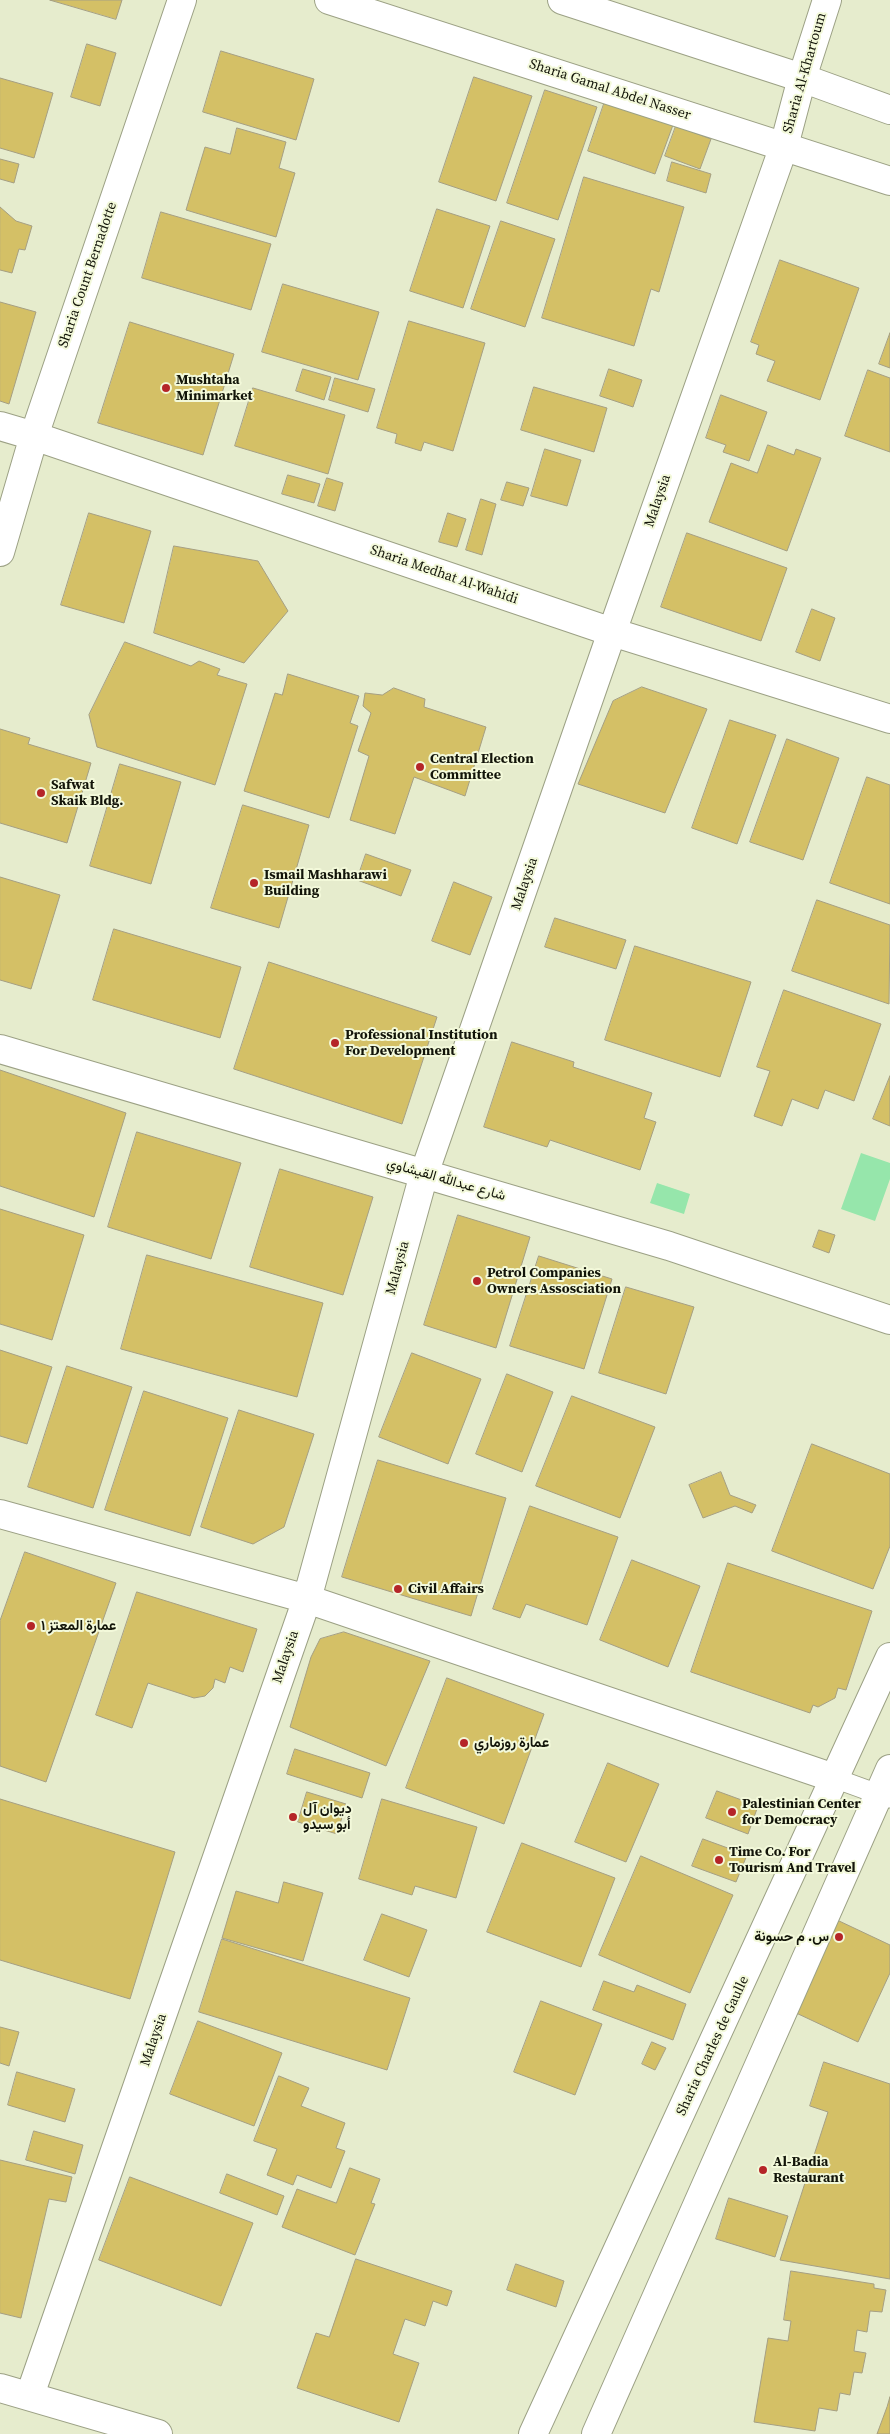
<!DOCTYPE html>
<html>
<head>
<meta charset="utf-8">
<style>
	body { margin:0 }
	canvas { display:block; background:#e6eccd }
</style>
</head>
<body>
<canvas width="890" height="2434"></canvas>
<script>
const context = document.querySelector('canvas').getContext('2d');
context.lineJoin = 'round';
function paint(path, color) {
  context.fillStyle = color;
  context.fill(path, 'evenodd');
}
function stroke(path, color, width, dash) {
  context.strokeStyle = color;
  context.lineWidth = width;
  context.lineCap = dash ? 'butt' : 'round';
  context.setLineDash(dash || []);
  context.stroke(path);
}
function label(font, color, halo, rows, align = 'center') {
  context.font = font + ' "Source Serif 4",Vazirmatn,serif';
  context.lineWidth = 4;
  context.setLineDash([]);
  context.textBaseline = 'middle';
  context.strokeStyle = halo;
  context.fillStyle = color;
  for (const [text, x, y, turn = 0] of rows) {
    context.save();
    context.translate(x, y);
    context.rotate((+turn || 0) * Math.PI / 180);
    context.textAlign = isNaN(turn) ? turn : align;
    if (halo) context.strokeText(text, 0, 0);
    context.fillText(text, 0, 0);
    context.restore();
  }
}
paint(new Path2D(`
	M861,1153L890,1163V1179L875,1221L841,1209Z
	M657,1183L690,1194L684,1214L650,1203Z`), '#96e6ab');
const building = new Path2D(`
	M50,0H122L116,19Z
	M87,44L116,53L100,106L71,97Z
	M221,51L314,79L296,140L203,112Z
	M474,77L532,96L496,201L439,182Z
	M0,78L53,93L34,158L0,148Z
	M545,90L597,107L558,220L507,203Z
	M605,101L673,125L655,174L588,151Z
	M676,126L711,139L700,169L665,156Z
	M237,128L286,142L279,168L295,173L276,237L186,210L205,147L230,154Z
	M0,159L19,164L14,183L0,179Z
	M672,162L711,174L706,193L667,181Z
	M584,177L684,207L659,292L651,289L634,346L542,318Z
	M0,207L16,221L32,226L25,250L19,249L12,273L0,270Z
	M437,209L490,226L463,308L410,291Z
	M161,212L271,244L251,310L142,278Z
	M501,221L555,239L525,327L471,309Z
	M780,260L859,288L820,400L767,381L775,361L756,354L759,345L751,342Z
	M283,284L379,312L358,380L262,352Z
	M0,302L36,312L9,404L0,401Z
	M409,321L485,343L453,451L424,442L421,451L395,443L397,434L377,428Z
	M130,322L234,354L203,455L98,423Z
	M890,333V368L879,364Z
	M303,369L331,377L324,400L296,391Z
	M609,369L642,380L633,407L600,396Z
	M868,370L890,378V452L845,436Z
	M335,378L375,389L368,412L329,400Z
	M534,387L607,408L594,452L521,430Z
	M253,388L345,415L328,474L235,446Z
	M721,395L767,412L749,461L723,452L726,445L706,438Z
	M768,445L794,455L796,449L821,458L787,551L709,522L731,463L757,473Z
	M545,449L581,460L567,506L531,496Z
	M288,475L320,484L314,503L282,494Z
	M327,478L343,483L335,511L318,506Z
	M507,482L529,488L523,506L501,500Z
	M481,499L496,504L482,555L466,550Z
	M89,513L151,531L124,623L61,605Z
	M448,513L466,519L457,547L439,542Z
	M687,533L787,568L761,641L661,607Z
	M174,546L258,561L288,611L244,663L154,633Z
	M812,609L835,618L820,661L796,652Z
	M125,642L191,666L199,661L220,669L217,675L247,684L215,785L97,747L89,715Z
	M288,674L359,696L350,723L358,726L329,818L244,791L275,693L282,695Z
	M642,687L707,709L665,813L578,784L613,701Z
	M394,688L425,699L424,707L486,727L465,796L414,777L395,834L350,820L369,756L358,751L371,713L363,706L365,693L382,695Z
	M730,720L776,735L737,844L692,828Z
	M0,729L30,738L28,744L91,763L67,843L0,823Z
	M787,739L839,758L803,860L750,842Z
	M120,764L181,782L151,884L90,866Z
	M867,777L890,785V904L830,883Z
	M243,805L309,825L279,928L211,908Z
	M366,854L411,870L401,896L357,880Z
	M0,877L60,895L31,989L0,980Z
	M454,882L492,897L470,955L432,941Z
	M817,900L890,925L889,1004L792,971Z
	M555,918L626,940L616,969L545,947Z
	M114,929L241,967L220,1038L93,1000Z
	M635,946L751,982L720,1077L605,1040Z
	M269,962L437,1017L402,1124L234,1069Z
	M784,990L881,1024L854,1101L825,1090L818,1109L792,1099L782,1126L754,1116L770,1071L757,1067Z
	M512,1042L574,1062L573,1067L652,1093L644,1118L656,1122L640,1170L550,1140L547,1147L484,1127Z
	M0,1070L126,1113L94,1217L0,1186Z
	M890,1076V1126L873,1119Z
	M137,1132L241,1163L211,1259L108,1227Z
	M280,1169L373,1197L343,1295L250,1267Z
	M0,1209L84,1235L52,1340L0,1324Z
	M458,1215L530,1237L496,1348L424,1325Z
	M819,1230L835,1235L829,1253L813,1247Z
	M147,1255L323,1303L297,1397L121,1349Z
	M539,1256L612,1279L584,1369L510,1346Z
	M626,1287L694,1307L666,1394L599,1373Z
	M0,1350L52,1367L27,1444L0,1436Z
	M412,1353L481,1379L448,1464L379,1437Z
	M67,1366L132,1387L93,1508L28,1487Z
	M507,1374L553,1392L522,1472L476,1454Z
	M144,1391L228,1418L190,1536L105,1510Z
	M572,1396L655,1427L620,1518L536,1486Z
	M239,1410L314,1434L284,1527L253,1544L201,1527Z
	M812,1444L890,1474V1546L873,1589L772,1551Z
	M378,1460L506,1498L471,1616L342,1577Z
	M721,1472L730,1495L756,1505L752,1513L735,1506L703,1518L689,1485Z
	M530,1506L618,1537L587,1625L526,1604L520,1618L493,1609Z
	M25,1552L116,1583L46,1782L0,1766V1621Z
	M632,1560L700,1586L668,1667L600,1640Z
	M728,1563L872,1611L846,1690L838,1688L835,1698L818,1707L813,1705L810,1713L691,1672Z
	M137,1592L257,1629L243,1672L230,1667L225,1683L215,1679L213,1688L205,1696L194,1698L148,1683L132,1728L96,1715Z
	M344,1632L430,1661L386,1766L290,1727L311,1657L320,1639Z
	M447,1678L544,1714L504,1824L406,1788Z
	M295,1749L370,1773L362,1798L287,1774Z
	M608,1763L659,1784L626,1862L575,1842Z
	M717,1791L758,1806L748,1834L706,1818Z
	M307,1792L346,1804L337,1834L298,1822Z
	M0,1799L175,1852L130,1999L0,1960Z
	M382,1799L477,1827L456,1898L415,1886L412,1895L359,1879Z
	M703,1839L747,1855L736,1882L692,1866Z
	M522,1843L615,1878L581,1967L487,1932Z
	M641,1856L733,1895L690,1993L599,1955Z
	M284,1882L323,1893L303,1961L222,1938L236,1891L278,1903Z
	M382,1914L427,1930L409,1977L364,1960Z
	M837,1920L890,1945V1973L858,2042L794,2012Z
	M222,1939L410,1998L387,2070L199,2012Z
	M604,1981L634,1992L637,1985L686,2004L673,2040L593,2010Z
	M541,2001L602,2024L575,2095L514,2072Z
	M198,2021L282,2053L254,2126L170,2094Z
	M0,2027L19,2032L9,2066L0,2063Z
	M652,2042L666,2048L655,2070L642,2064Z
	M824,2062L890,2084V2279L780,2260L828,2112L810,2106Z
	M17,2072L75,2089L65,2122L8,2105Z
	M279,2076L309,2088L301,2106L345,2123L336,2148L345,2151L331,2188L297,2175L293,2185L267,2175L277,2149L254,2141Z
	M34,2131L83,2145L75,2174L26,2160Z
	M0,2160L72,2177L66,2202L49,2199L21,2318L0,2313Z
	M350,2168L380,2179L371,2203L375,2204L355,2255L282,2227L297,2189L336,2203Z
	M227,2174L284,2196L277,2215L220,2193Z
	M130,2177L253,2223L221,2306L99,2260Z
	M729,2198L788,2216L775,2257L716,2239Z
	M356,2259L452,2291L447,2306L433,2301L425,2326L405,2319L393,2354L419,2363L399,2422L297,2388L316,2333L329,2337Z
	M516,2264L564,2281L556,2307L507,2290Z
	M791,2271L874,2284V2288L886,2290L882,2312L870,2311L867,2332L857,2330L854,2351L866,2353L862,2373L854,2372L850,2395L840,2393L837,2411L819,2408L815,2431L754,2422L768,2338L788,2341L791,2321L784,2320Z
	M890,2397V2434H877L887,2407Z`);
paint(building, '#d4c066');
stroke(building, '#a59f83', 1);
const service = new Path2D(`
	M834,1778L889,1798`);
const minor = new Path2D(`
	M0,426L34,436L612,632L890,719
	M0,552L34,436L182,0
	M0,1049L669,1246L890,1320
	M0,1514L307,1599L834,1778
	M30,2395L307,1599L424,1174L612,632L784,146L802,78L827,0`);
const tertiary = new Path2D(`
	M0,2388L158,2434`);
const secondary = new Path2D(`
	M329,0L890,181
	M562,0L802,78L890,110
	M533,2434L890,1657
	M596,2434L890,1769`);
stroke(service, '#9ca185', 21);
stroke(minor, '#9ca185', 30);
stroke(tertiary, '#9ca185', 30);
stroke(secondary, '#9ca185', 30);
stroke(service, '#fff', 19);
stroke(minor, '#fff', 28);
stroke(tertiary, '#fff', 28);
stroke(secondary, '#fff', 28);
for (const [x, y, r, color] of [
	[166,388,5,"#b52528"],
	[420,767,5,"#b52528"],
	[41,793,5,"#b52528"],
	[254,883,5,"#b52528"],
	[335,1043,5,"#b52528"],
	[477,1281,5,"#b52528"],
	[398,1589,5,"#b52528"],
	[31,1626,5,"#b52528"],
	[464,1743,5,"#b52528"],
	[732,1812,5,"#b52528"],
	[293,1817,5,"#b52528"],
	[719,1860,5,"#b52528"],
	[839,1937,5,"#b52528"],
	[763,2170,5,"#b52528"]
]) {
  const dot = new Path2D();
  dot.arc(x, y, r, 0, 2 * Math.PI);
  context.fillStyle = color;
  context.fill(dot);
  stroke(dot, '#f3f9da', 2);
}
label('14px', '#121409', '#f3f9da', [
	["Sharia Al-Khartoum",805,73,-74],
	["Sharia Gamal Abdel Nasser",610,90,18],
	["Sharia Count Bernadotte",88,275,-71],
	["Malaysia",658,501,-71],
	["Sharia Medhat Al-Wahidi",444,575,19],
	["Malaysia",525,884,-71],
	["شارع عبدالله القيشاوي",446,1180,16],
	["Malaysia",398,1268,-75],
	["Malaysia",286,1657,-71],
	["Malaysia",154,2040,-71],
	["Sharia Charles de Gaulle",713,2046,-65]
]);
label('bold 14px', '#121409', '#f3f9da', [
	["Mushtaha",176,380],
	["Minimarket",176,396],
	["Central Election",430,759],
	["Committee",430,775],
	["Safwat",51,785],
	["Skaik Bldg.",51,801],
	["Ismail Mashharawi",264,875],
	["Building",264,891],
	["Professional Institution",345,1035],
	["For Development",345,1051],
	["Petrol Companies",487,1273],
	["Owners Assosciation",487,1289],
	["Civil Affairs",408,1589],
	["عمارة المعتز ١",41,1626],
	["عمارة روزماري",474,1743],
	["Palestinian Center",742,1804],
	["for Democracy",742,1820],
	["ديوان آل",303,1809],
	["أبو سيدو",303,1825],
	["Time Co. For",729,1852],
	["Tourism And Travel",729,1868],
	["س. م حسونة",829,1937,"right"],
	["Al-Badia",773,2162],
	["Restaurant",773,2178]
], 'left');
</script>
</body>
</html>
